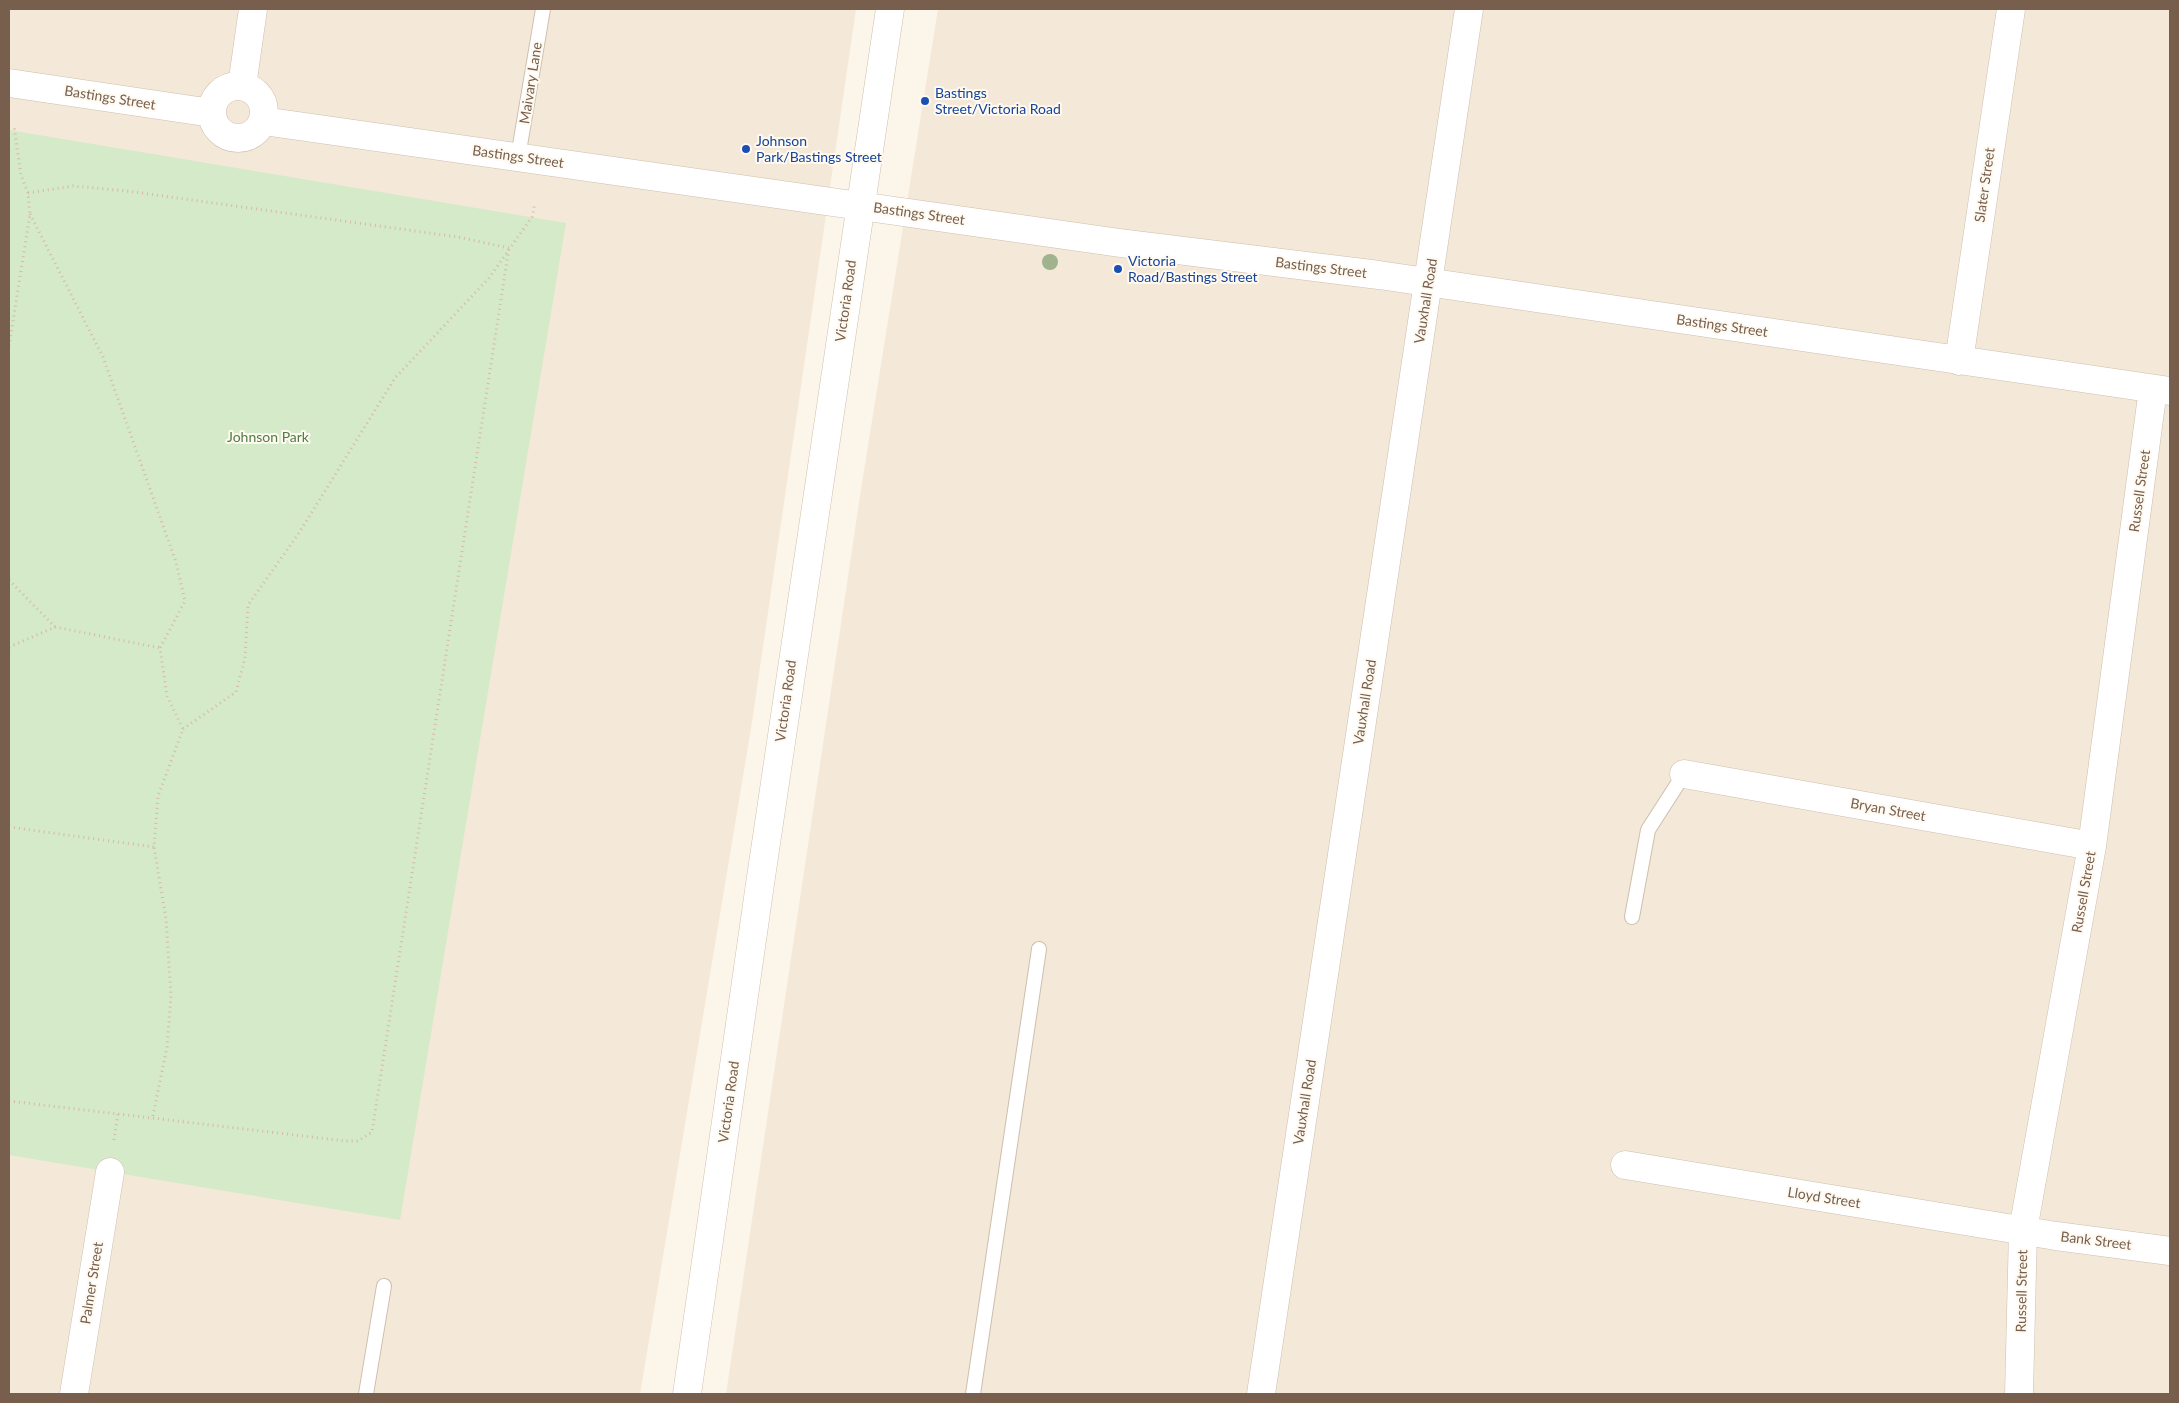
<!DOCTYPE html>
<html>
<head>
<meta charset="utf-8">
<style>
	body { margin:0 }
	#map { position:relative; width:2179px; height:1403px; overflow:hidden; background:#fcf6ea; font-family:Lato,sans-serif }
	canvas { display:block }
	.frame { position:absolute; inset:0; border:10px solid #775e4d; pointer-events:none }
</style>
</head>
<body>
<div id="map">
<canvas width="2179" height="1403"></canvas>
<div class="frame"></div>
</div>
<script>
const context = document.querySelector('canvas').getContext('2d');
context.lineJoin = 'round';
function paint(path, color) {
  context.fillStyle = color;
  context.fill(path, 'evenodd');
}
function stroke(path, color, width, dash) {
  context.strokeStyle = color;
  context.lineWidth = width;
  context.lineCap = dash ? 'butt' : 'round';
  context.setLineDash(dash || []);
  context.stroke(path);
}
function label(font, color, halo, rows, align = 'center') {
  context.font = font + ' Lato,sans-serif';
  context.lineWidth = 4;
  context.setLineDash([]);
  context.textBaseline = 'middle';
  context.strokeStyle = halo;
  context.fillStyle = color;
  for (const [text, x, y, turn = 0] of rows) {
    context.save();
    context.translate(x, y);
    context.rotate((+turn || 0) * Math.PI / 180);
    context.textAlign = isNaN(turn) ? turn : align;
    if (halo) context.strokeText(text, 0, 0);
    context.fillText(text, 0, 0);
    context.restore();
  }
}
paint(new Path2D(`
	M9,9H856L752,722L640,1394H9Z
	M938,9H2170V1394H726L862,483Z`), '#f4e8d8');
paint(new Path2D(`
	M9,130L566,223L400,1220L9,1155Z`), '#d4eac8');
const lane = new Path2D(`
	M518,157L543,9
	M1632,917L1648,830L1684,774
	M366,1394L384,1286
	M973,1394L1039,949`);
const street = new Path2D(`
	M9,83L212,113
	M242,86L253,9
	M212 112a26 26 0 1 1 52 0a26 26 0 1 1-52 0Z
	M263,121L1120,243L1379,275L2170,391
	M1959,361L2011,9
	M1684,774L2092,846
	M1625,1165L2056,1236L2170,1251
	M74,1394L110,1172
	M1261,1394L1469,9
	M2019,1394L2023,1230L2092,846L2153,389`);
const secondary = new Path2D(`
	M687,1394L761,877L890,9`);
stroke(lane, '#cebfaf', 16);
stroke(street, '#cebfaf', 29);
stroke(secondary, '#d1bfad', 29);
stroke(new Path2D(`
	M28,193L73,186L127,191L458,237L509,248
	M30,214L103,357L176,562L185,601L160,648L167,696L183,729L158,796L154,847L166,919L171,996L167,1047L152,1120
	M9,346L30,214L28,193L21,175L14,126
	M9,580L55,627
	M9,647L55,627L160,648
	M183,729L236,692L245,658L248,605L299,533L395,378L489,278L532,217L535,203
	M9,827L154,847
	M9,1101L345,1141H358L372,1132L509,248
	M114,1140L118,1114`), '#d6baa5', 3, [1, 4]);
stroke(lane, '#fff', 14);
stroke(street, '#fff', 28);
stroke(secondary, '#fff', 28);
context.fillStyle = '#9fb38f';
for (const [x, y] of [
	[1050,262]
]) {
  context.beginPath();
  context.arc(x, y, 8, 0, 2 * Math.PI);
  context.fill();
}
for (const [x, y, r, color] of [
	[925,101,5,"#1a4fb4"],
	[746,149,5,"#1a4fb4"],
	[1118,269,5,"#1a4fb4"]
]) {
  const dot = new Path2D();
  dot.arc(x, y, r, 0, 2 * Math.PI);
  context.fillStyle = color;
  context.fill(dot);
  stroke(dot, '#fefaf1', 2);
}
label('14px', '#775e4d', '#fefaf1', [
	["Maivary Lane",531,83,-81],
	["Bastings Street",110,98,9],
	["Bastings Street",518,157,8],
	["Slater Street",1985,185,-82],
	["Bastings Street",919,214,8],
	["Bastings Street",1321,268,7],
	["Victoria Road",846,301,-82],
	["Vauxhall Road",1426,301,-81],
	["Bastings Street",1722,326,8],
	["Russell Street",2140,491,-82],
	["Victoria Road",786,701,-82],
	["Vauxhall Road",1365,702,-81],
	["Bryan Street",1888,810,10],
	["Russell Street",2084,892,-80],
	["Victoria Road",729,1102,-82],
	["Vauxhall Road",1305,1102,-81],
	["Lloyd Street",1824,1198,9],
	["Bank Street",2096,1241,7],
	["Palmer Street",92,1283,-81],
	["Russell Street",2022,1291,-89]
]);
label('14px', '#164399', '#fefaf1', [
	["Bastings",935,93],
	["Street/Victoria Road",935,109],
	["Johnson",756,141],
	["Park/Bastings Street",756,157],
	["Victoria",1128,261],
	["Road/Bastings Street",1128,277]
], 'left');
label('14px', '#537c45', '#fefaf1', [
	["Johnson Park",268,437]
]);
</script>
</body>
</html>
